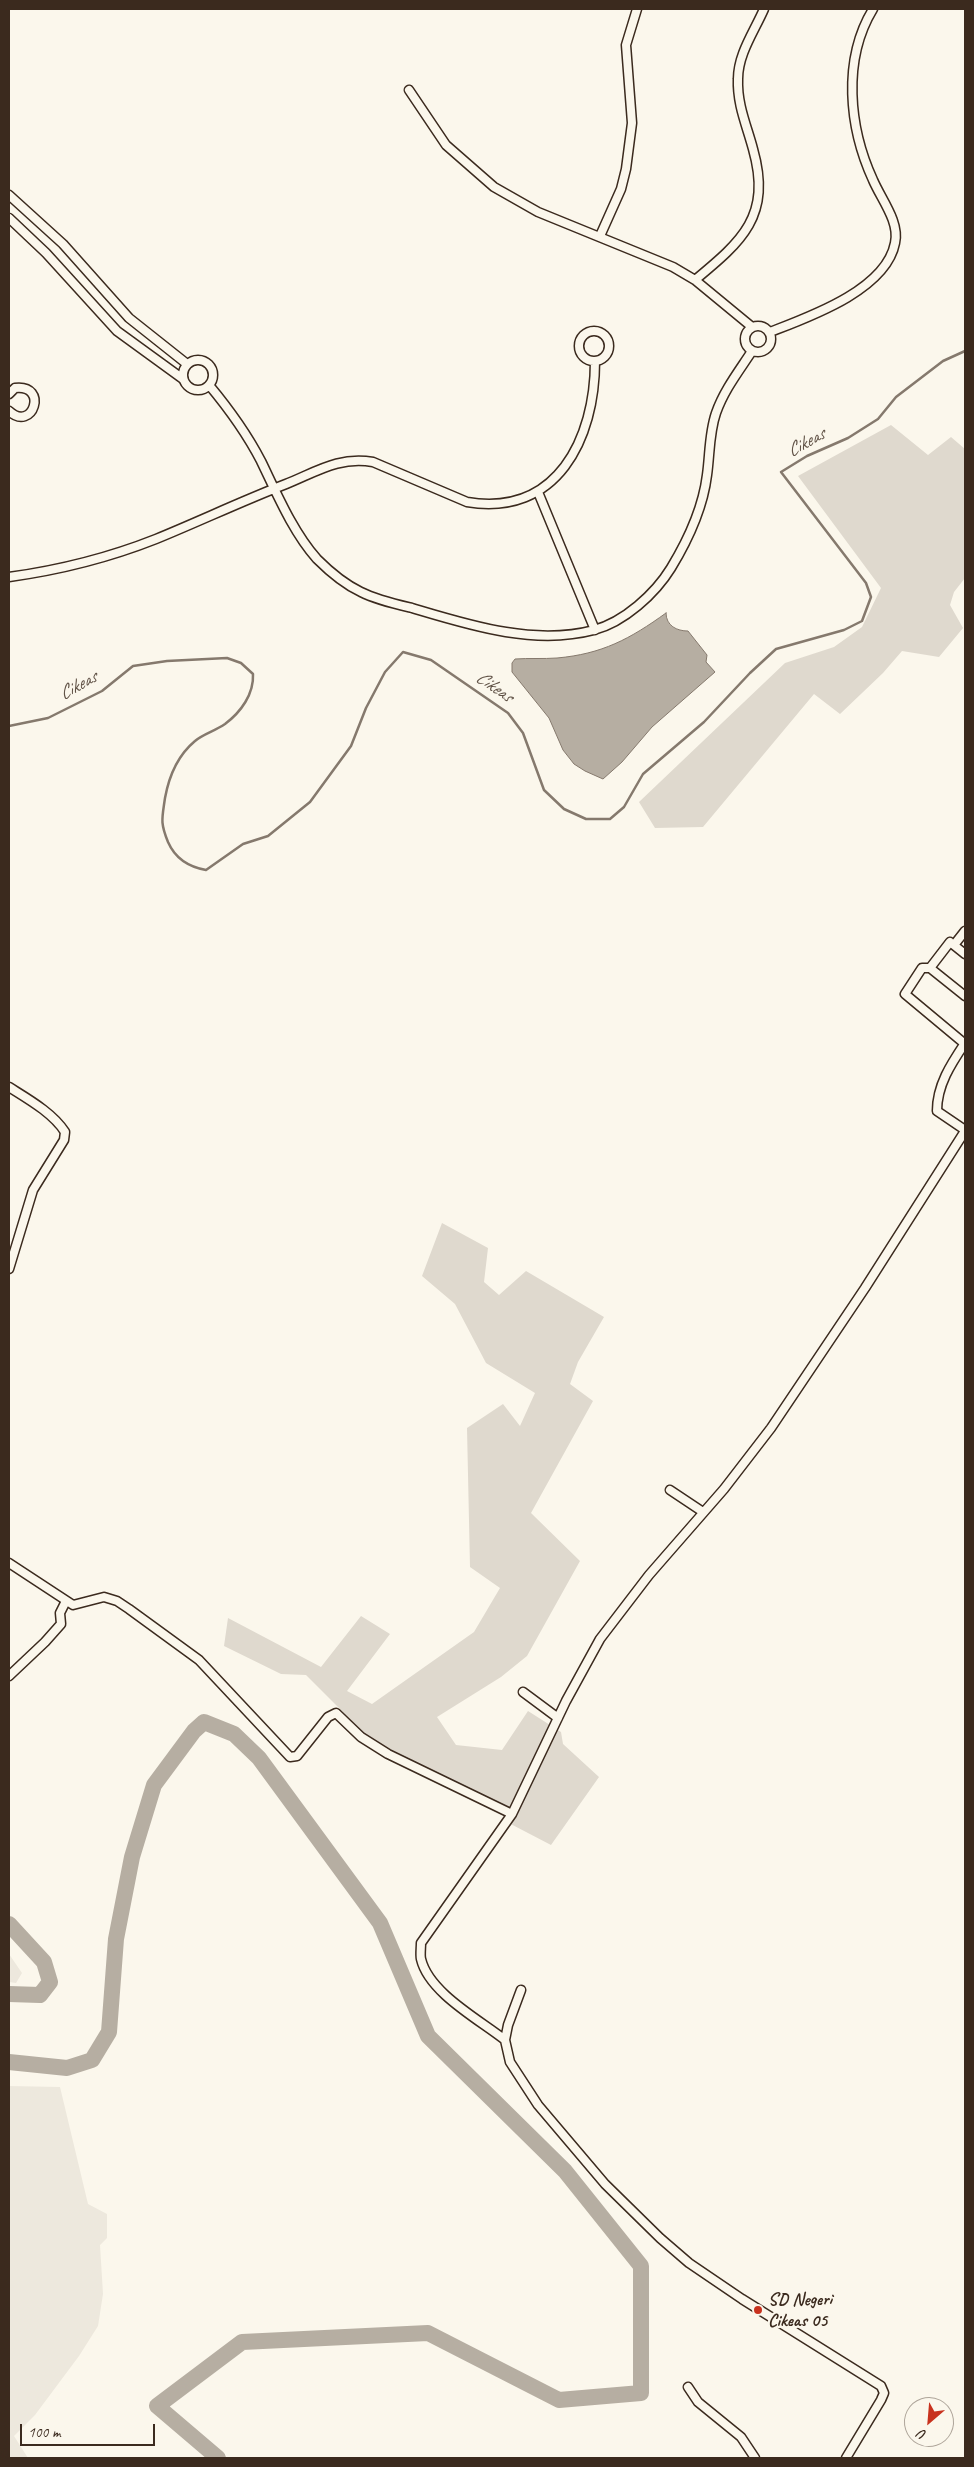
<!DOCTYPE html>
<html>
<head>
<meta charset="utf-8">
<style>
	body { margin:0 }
	#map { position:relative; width:974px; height:2467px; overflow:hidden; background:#fbf7ec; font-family:Caveat,sans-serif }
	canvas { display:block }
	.frame { position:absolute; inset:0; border:10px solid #3b2a1e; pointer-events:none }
	.north { position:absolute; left:904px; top:2397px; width:50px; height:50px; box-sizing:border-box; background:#fbf7ec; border:1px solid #aea59a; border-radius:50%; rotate:207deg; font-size:14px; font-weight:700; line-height:20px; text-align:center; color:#3b2a1e }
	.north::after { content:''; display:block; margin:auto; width:18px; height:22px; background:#c8321e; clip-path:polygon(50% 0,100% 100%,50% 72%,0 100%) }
	.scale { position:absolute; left:20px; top:2424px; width:135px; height:22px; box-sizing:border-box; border:2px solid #3b2a1e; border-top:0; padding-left:6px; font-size:15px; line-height:18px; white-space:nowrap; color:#3b2a1e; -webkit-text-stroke:4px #fbf7ec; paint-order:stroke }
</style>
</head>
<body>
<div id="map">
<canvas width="974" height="2467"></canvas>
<div class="frame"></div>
<div class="north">U</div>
<div class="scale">100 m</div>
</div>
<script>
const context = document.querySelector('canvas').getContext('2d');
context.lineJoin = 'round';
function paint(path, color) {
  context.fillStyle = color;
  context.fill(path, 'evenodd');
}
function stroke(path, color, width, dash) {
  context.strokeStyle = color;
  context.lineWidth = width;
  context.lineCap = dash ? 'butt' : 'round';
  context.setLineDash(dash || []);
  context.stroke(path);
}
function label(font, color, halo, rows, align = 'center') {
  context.font = font + ' Caveat,sans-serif';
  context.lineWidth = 4.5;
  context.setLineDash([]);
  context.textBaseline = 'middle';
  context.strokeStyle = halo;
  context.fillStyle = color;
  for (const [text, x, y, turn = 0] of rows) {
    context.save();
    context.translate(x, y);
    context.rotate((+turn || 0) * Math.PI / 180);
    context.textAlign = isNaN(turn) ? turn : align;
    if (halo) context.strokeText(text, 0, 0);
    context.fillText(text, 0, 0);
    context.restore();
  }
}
paint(new Path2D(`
	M9,1954L22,1973L16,1983L9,1982Z
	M9,2086L60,2087L88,2204L107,2214V2238L100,2245L103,2294L98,2326L79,2356L35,2415L14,2436L28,2458H9Z`), '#ede8dd');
paint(new Path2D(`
	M891,425L928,455L951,437L965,449V578L954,592L950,605L963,628L939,657L902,651L883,673L840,714L814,694L703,827L655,828L639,802L785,663L834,647L862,627L881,588L798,476Z
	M442,1223L488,1248L484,1282L499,1295L526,1271L604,1317L578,1362L570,1384L593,1401L531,1513L580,1561L527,1656L501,1677L437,1717L456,1745L502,1750L528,1711L561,1732L563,1744L599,1777L551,1845L503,1820L508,1811L405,1758L367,1736L306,1675L281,1674L224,1646L228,1618L321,1667L361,1616L390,1634L347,1691L372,1704L474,1632L500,1588L470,1567L467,1428L503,1404L520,1426L535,1393L486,1363L455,1304L422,1276Z`), '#dfd9ce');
const water = new Path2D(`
	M666,613C666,626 677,631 688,631L707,655L706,662L715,672L652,727L622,762L603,779L585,771L574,764L563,750L549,718L512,672V663L515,659C529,658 543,659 557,658C602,654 630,639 666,613Z`);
paint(water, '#b6aea2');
stroke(water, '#85796d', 1);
stroke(new Path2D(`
	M9,726L48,718L102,691L133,666L167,661L227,658L241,663L253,674C254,694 241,712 225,724C215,731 203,734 195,741C177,756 169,776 165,798C162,819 160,822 168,842C175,858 189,867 206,870L243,844L268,836L310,802L351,746L366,708L385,672L403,652L431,660L508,713L523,733L544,790L564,809L586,819H610L624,807L643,774L704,722L750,673L776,649L844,630L862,621L871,597L866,583L781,472L807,456L848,438L878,419L896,397L943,361L965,351`), '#85796d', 2.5);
stroke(new Path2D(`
	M9,1924L44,1962L50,1982L40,1995L9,1994
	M9,2062L67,2068L92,2060L109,2032L116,1939L132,1857L154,1785L194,1731L204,1722L234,1734L259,1758L380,1923L428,2036L565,2171L641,2266V2393L559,2400L428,2333L242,2342L157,2406L218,2458`), '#b6aea2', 16);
const street = new Path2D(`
	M409,90L446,145L494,187L538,212L673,267L695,280L752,327
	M9,195L63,244L129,318L187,364
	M9,218L46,253L117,331L183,379
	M600,236L621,189L626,169L632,123L626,45L637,9
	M695,280C742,241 772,216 753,149C747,126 737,105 738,79C738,54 754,32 764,9
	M745 339a13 13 0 1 1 26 0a13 13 0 1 1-26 0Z
	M579 346a15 15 0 1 1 30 0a15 15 0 1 1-30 0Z
	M770,332C809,317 886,290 895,243C900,222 881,199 873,180C849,128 842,60 873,9
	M183 375a15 15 0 1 1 30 0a15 15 0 1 1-30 0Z
	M209,385C229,409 247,434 261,461C277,494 293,532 317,559C330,572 344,584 361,592C377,600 395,604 412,608C469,625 534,646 594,630C624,622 655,594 671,568C688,540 703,508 707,475C710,454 709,433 716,413C724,390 739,371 752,351
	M9,394L15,388C49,384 33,433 9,411
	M538,492L595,630
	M9,577C60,570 108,558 156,539C200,521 242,501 286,484C316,472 339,456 373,462L467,502C557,517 595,439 595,361
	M954,945L965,931
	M930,968L950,942L965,954
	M965,996L930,968H922L905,994L965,1044
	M965,1043C951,1064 937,1085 937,1111L965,1130
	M9,1087C28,1099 53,1113 65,1132L64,1140L33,1190L9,1269
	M670,1490L703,1512
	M9,1563L73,1605L104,1597L117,1601L129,1609L199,1660L290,1757L297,1756L328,1717L336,1713L361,1737L388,1754L512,1814
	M9,1676L45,1642L61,1624L60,1613L66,1601
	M523,1692L558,1718
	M505,2040L508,2025L521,1990
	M688,2387L698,2402L741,2437L755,2458
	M846,2458L881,2400L884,2393L881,2386L742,2299L689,2263L660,2238L605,2184L538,2105L510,2062L505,2040C480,2020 429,1993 421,1959C420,1955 421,1948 421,1943L512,1814L566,1701L600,1639L649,1575L724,1489L771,1428L865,1288L965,1131`);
stroke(street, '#3b2a1e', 11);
stroke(street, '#fbf7ec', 8);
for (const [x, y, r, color] of [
	[758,2310,5,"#c8321e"]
]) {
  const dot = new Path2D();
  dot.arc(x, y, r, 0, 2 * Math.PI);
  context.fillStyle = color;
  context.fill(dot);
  stroke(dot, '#fbf7ec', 2);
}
label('bold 18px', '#3b2a1e', '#fbf7ec', [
	["SD Negeri",768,2300],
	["Cikeas 05",768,2321]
], 'left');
label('italic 19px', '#605246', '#fbf7ec', [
	["Cikeas",806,443,-29],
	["Cikeas",78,686,-29],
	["Cikeas",494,687,35]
]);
</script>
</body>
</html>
